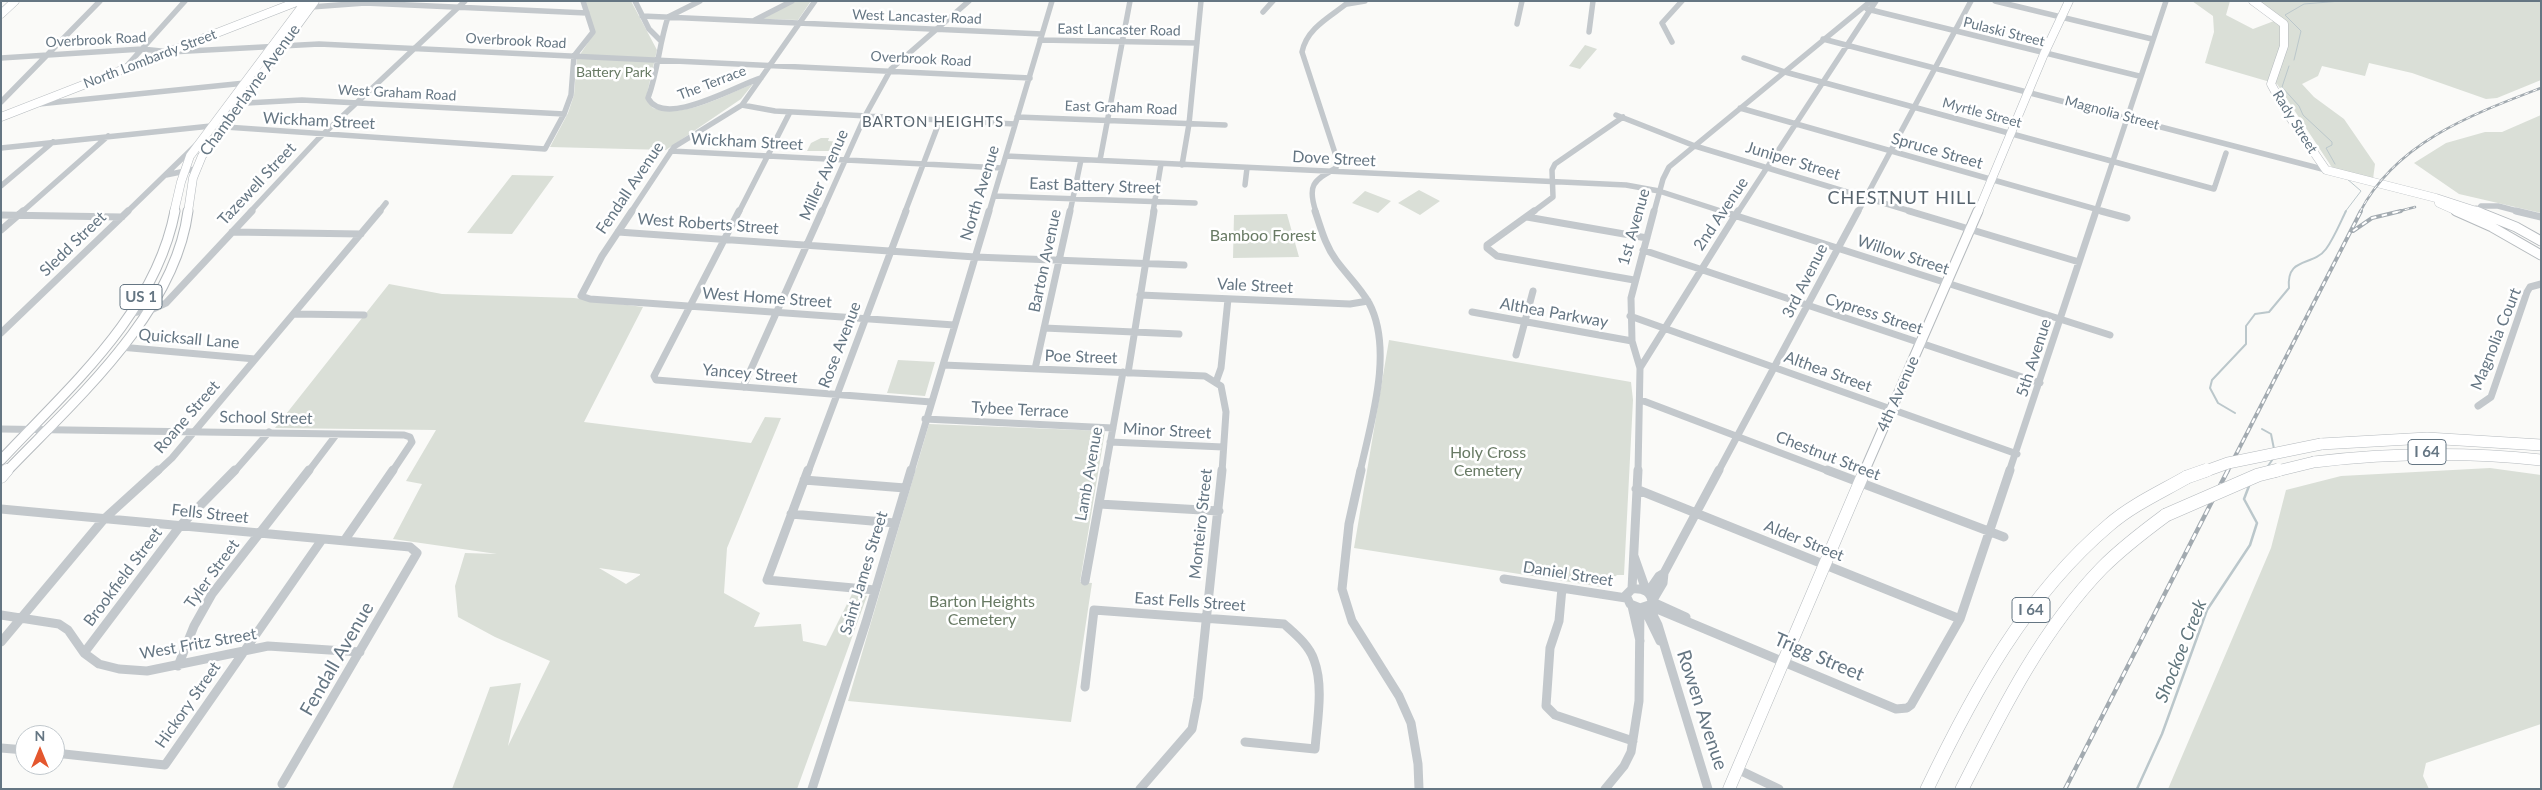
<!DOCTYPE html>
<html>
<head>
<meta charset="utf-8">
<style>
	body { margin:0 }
	#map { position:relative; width:2542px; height:790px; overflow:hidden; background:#fafaf8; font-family:Lato,sans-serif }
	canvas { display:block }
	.frame { position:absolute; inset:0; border:2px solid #657683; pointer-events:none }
	.north { position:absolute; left:15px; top:725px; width:50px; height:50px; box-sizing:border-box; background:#fff; border:1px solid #c1c8cd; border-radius:50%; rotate:0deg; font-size:14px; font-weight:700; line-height:20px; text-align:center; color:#657683 }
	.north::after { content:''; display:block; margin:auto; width:18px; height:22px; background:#e4572e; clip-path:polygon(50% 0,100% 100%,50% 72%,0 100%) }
</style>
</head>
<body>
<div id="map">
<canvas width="2542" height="790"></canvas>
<div class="frame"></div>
<div class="north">N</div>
</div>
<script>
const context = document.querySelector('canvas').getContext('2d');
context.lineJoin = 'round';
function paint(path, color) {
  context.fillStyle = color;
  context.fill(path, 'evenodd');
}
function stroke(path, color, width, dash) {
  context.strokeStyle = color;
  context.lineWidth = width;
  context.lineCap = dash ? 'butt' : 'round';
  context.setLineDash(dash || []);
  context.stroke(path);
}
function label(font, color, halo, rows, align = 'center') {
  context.font = font + ' Lato,sans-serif';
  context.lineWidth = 5;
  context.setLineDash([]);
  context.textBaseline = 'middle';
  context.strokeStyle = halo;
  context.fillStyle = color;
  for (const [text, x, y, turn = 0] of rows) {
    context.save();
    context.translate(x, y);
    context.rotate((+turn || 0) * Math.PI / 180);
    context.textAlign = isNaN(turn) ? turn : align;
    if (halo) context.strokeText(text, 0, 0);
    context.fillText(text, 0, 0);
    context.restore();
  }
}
paint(new Path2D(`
	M585,1H631L657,50L646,98L653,108C685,119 724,95 753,84L741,99L666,150L550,147L568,113L574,95L577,59L595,32Z
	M795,1H811L798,20L763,19V17Z
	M2192,1H2230L2226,15L2253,29L2274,21L2256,1H2541V80L2497,98L2486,99L2412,73L2369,63L2365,76L2322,66L2318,76L2302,84L2314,97L2344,119L2375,164L2373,179L2333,169L2277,84L2205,63L2214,32L2213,16Z
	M1585,45L1597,49L1580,69L1569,66Z
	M2541,115V213L2459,194L2414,163L2446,143L2485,132H2502Z
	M821,138H829L828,141L842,142L838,151H807L811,143Z
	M512,175L554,176L512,234L467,233Z
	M1419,190L1440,201L1420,215L1398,203Z
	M1365,191L1391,201L1378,213L1352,203Z
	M1287,214L1299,257L1233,258L1234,215Z
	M389,284L442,294L574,298L643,307L584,422L751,443L765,417L781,418L727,548L724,593L760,613L754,627L801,624L803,641L826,646L852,594L867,596L797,789H452L490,687L521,683L508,746L550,661L495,637L458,617L455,586L465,553L497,554L393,539L422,484L406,481L436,430L275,428ZM599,568L640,574V575L626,584Z
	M1389,340L1631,382L1633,400L1624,575H1617L1602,587L1354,548Z
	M898,360L935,362L925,396L887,393Z
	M929,424L1105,431L1080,582L1092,583L1071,722L848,701Z
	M2490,468L2541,475V724L2426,763L2423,776L2429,789H2168L2271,548L2286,490L2341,476Z`), '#dadfd7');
stroke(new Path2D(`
	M2294,60L2301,31L2285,15L2304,4L2341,1
	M2289,66L2282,87L2299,106L2303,115L2332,142V145L2326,148L2335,164
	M2345,212L2361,191L2346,178`), '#bbc7cb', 1);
stroke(new Path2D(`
	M2235,413L2218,403L2210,388L2212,380L2246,344V326L2255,314L2269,312L2289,288C2286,256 2313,267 2326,249C2334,238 2340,223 2346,211
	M2262,429L2271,434L2274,449
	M2268,466L2275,456`), '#bbc7cb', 2);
stroke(new Path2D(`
	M2137,789L2162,734L2207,610L2250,545L2257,523L2244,499L2249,486`), '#bbc7cb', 2.5);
const majorFar2 = new Path2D(`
	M2253,1L2284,24V46L2271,84L2287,113L2326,170L2436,198L2479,212
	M1,14L15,1
	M1,117L299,1
	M2439,203L2459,212
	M174,212L181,182L190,156L306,1
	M188,212L193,178L202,156L315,1
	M1978,212L2044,54L2069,1`);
const majorFar1 = new Path2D(`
	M2456,211L2492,227L2541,255
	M2476,211L2516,227L2541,241
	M1,460C70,386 155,314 175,211
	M6,472C74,401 175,313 188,211
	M1864,472L1978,211`);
const major = new Path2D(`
	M1,477L7,470
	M1729,789L1865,470`);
const highwayFar1 = new Path2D(`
	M2321,444L2427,438L2541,445
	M2314,462C2390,453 2465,452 2541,460`);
const highway = new Path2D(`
	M1927,789C1973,693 2026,595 2109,525C2132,505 2161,492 2187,477
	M1962,789C2001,712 2041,631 2102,568C2122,548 2143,532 2166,515`);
stroke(majorFar2, '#b5babe', 9);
stroke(majorFar1, '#b5babe', 11);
stroke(major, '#b5babe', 13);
stroke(highwayFar1, '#b4b9bd', 12);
stroke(highway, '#b4b9bd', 14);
stroke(new Path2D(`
	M635,1L649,29L660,40
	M700,1L668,17C659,44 658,71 648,98C664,129 737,85 761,78
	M1995,1L2152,39
	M1347,4L1365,1
	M311,7L365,3L587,13
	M1867,9L2139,76
	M1263,12L1273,1
	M642,16L1042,34
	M755,20L792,1
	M1517,24L1522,1
	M1589,32L1593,1
	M1823,39L2326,170
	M1040,40L1197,43
	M1672,42L1662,23L1682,1
	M1,58L142,49L170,52L319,44L1030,78
	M1744,58L1785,72L2214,189L2226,153
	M124,69L185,1
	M1,102L100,1
	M39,104L255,82
	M228,104L302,100L564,114
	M742,105L775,111L1015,124
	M1740,108L2106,212
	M1616,115L1695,146L1913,212
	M1017,117L1225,125
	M1,148L211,126L545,149L564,114L571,95L574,56L593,32L583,1
	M671,151L1002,168
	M1006,156L1626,185L1659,191L1724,212
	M1100,160L1130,1
	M1182,165L1189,124L1201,1
	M166,175L195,169
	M1245,185L1247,168
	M1,186L53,142
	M994,196L1195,203
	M22,212L108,136
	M127,212L196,145
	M250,212L318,139L465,1
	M379,212L386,203
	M631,212L674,147L742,105L815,1
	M739,212L790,112
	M822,212L865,116L891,69L969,1
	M905,212L940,120
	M989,212L1052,1
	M1070,212L1081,160
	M1153,212L1161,164
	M1316,212C1307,185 1313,181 1336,168L1337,159L1302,52C1307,27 1332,16 1350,1
	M1533,212L1553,197L1552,170L1555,164L1623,117
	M1654,212L1663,179L1669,167L1871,1
	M1738,212L1876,1
	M1858,212L1971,1
	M2096,212L2166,1
	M2476,212L2481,206H2498L2521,212`), '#c3c8cc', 5.5);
stroke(new Path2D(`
	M632,211L602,256L581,296L590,299L954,325
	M739,211L654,376L656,380L931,402
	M1315,211C1321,228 1325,245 1336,260C1346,274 1360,287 1369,303C1394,350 1371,422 1360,472
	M1534,211L1487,245V248L1497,256L1634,280
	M1721,211L2110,335
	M1909,211L2079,262
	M2101,211L2127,218
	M2516,211L2541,217
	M1,215L122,217
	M2473,215L2477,211
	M1527,217L1647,238
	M1,230L23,211
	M232,232L361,234
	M618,232L975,257L1184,265
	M1643,250L2040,383
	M1140,295L1350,304L1368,301
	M1472,312L1632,341
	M132,313L153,309L166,303L252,211
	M294,314L364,315
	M1630,316L2017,454
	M1044,328L1179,334
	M1,333L128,211
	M120,347L255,359
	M1516,355L1533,291
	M943,365L1205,376L1221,386L1226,412L1222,472
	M1640,368L1738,211
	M1035,369L1070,211
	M1128,373L1154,211
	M1216,382L1221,368L1228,299
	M743,387L822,211
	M1641,400L1831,472
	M2478,406L2491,397L2527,292L2530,287L2541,284
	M925,419L1113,428
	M1,429L404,435L410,437L412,442L392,472
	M1110,442L1223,447
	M157,472L172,458L380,211
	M234,472L269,432
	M308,472L336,435
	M808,472L906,211
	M911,472L989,211
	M1105,472L1123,372
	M1638,472L1640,368L1632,341L1631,298L1654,211
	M1718,472L1858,211
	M2009,472L2096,211`), '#c3c8cc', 7);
stroke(new Path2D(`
	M808,470L767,580L875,590
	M1361,470L1349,524L1342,589L1352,621L1399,696L1411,723L1418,764L1419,789
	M1827,470L2004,537
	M804,480L905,488
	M1636,489L1960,619
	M1099,504L1219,511
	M1,509L410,547L417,553L282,784
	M791,514L895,523
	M344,541L393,470
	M1634,556L1646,590
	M1504,579L1626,598
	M1085,581L1105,470
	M1562,588L1559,621L1550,648L1546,706L1555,715L1633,741
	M1632,589L1638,470
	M1632,589C1644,588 1652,592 1652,604L1640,608L1630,604L1626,595Z
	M1648,592L1659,576L1664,573L1719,470
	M1653,600L1663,583L1664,573
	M1653,602L1686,617
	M1632,606L1640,641
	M1650,606L1896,709L1907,708L1911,705L1960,619L2010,470
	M1649,607L1658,625L1708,789
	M1644,608L1660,641
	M1,615L59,624L68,630L84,653L99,664L119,669L147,671L268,646L360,652
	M1,642L104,519L158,470
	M84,653L180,526L235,470
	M178,666L194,626L212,594L309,470
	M1085,687L1094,610L1284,624C1295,634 1309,645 1314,660C1324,686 1317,722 1315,749L1245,742
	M1,748L25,750
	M55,753L165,765L321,541
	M1737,769L1779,789
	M812,789L866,622L911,470
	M1140,789L1192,729L1198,698L1222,470
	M1605,789L1624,766L1631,752L1639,701L1640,608`), '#c3c8cc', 9);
stroke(majorFar2, '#fff', 8);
stroke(majorFar1, '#fff', 9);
stroke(major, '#fff', 12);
stroke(highwayFar1, '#fff', 11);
stroke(highway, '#fff', 13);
const railFar2 = new Path2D(`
	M2360,212C2396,142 2473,114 2541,88
	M2396,212L2415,207`);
const railFar1 = new Path2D(`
	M2353,231L2372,218L2401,211
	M2227,472L2361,211`);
const rail = new Path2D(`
	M2065,789L2228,470`);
stroke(railFar2, '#a2aab0', 2.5);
stroke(railFar1, '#a2aab0', 4);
stroke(rail, '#a2aab0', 4.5);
stroke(railFar2, '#fff', 1, [4.5]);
stroke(railFar1, '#fff', 2, [5.5]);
stroke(rail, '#fff', 2.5, [7]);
const highwayBridgeFar1 = new Path2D(`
	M2203,472L2228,463L2321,444
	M2273,472L2314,462`);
const highwayBridge = new Path2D(`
	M2187,477L2207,470
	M2166,515L2258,475L2278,470`);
stroke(highwayBridgeFar1, '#b4b9bd', 12, []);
stroke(highwayBridge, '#b4b9bd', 14, []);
stroke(highwayBridgeFar1, '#fff', 11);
stroke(highwayBridge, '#fff', 13);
label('14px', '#657683', '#fff', [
	["West Lancaster Road",917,17,2],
	["East Lancaster Road",1119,30,1],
	["Pulaski Street",2004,32,14],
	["Overbrook Road",96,40,-3],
	["Overbrook Road",516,41,3],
	["North Lombardy Street",150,59,-21],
	["Overbrook Road",921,59,3],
	["The Terrace",712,83,-21],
	["West Graham Road",397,93,3],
	["East Graham Road",1121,108,2],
	["Myrtle Street",1982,113,15],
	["Magnolia Street",2112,113,15],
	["Rady Street",2295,122,58]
]);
label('14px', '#687a64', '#fff', [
	["Battery Park",614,72]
]);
context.letterSpacing = '1px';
label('15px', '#57646e', '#fff', [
	["BARTON HEIGHTS",933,122]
]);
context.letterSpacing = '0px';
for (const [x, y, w] of [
	[141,297,42],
	[2427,452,38],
	[2031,610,38]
]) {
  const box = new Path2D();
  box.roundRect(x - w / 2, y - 12.5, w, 25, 4);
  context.fillStyle = '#fff';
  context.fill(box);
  stroke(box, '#657683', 1);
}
label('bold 15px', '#657683', null, [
	["US 1",141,297],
	["I 64",2427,452],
	["I 64",2031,610]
]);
label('16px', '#657683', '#fff', [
	["Chamberlayne Avenue",250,90,-54],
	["Wickham Street",319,121,3],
	["Wickham Street",747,142,3],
	["Spruce Street",1937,151,16],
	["Dove Street",1334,159,3],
	["Juniper Street",1793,161,17],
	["Miller Avenue",824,175,-66],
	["Tazewell Street",257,184,-47],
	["East Battery Street",1095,186,2],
	["Fendall Avenue",630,188,-56],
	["North Avenue",980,193,-73],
	["2nd Avenue",1721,214,-56],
	["West Roberts Street",708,224,4],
	["1st Avenue",1634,227,-74],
	["Sledd Street",73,244,-44],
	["Willow Street",1903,255,18],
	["Barton Avenue",1045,261,-78],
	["3rd Avenue",1805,281,-63],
	["Vale Street",1255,286,3],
	["West Home Street",767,298,4],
	["Althea Parkway",1554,313,10],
	["Cypress Street",1874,314,18],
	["Quicksall Lane",189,339,5],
	["Magnolia Court",2496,339,-68],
	["Rose Avenue",840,345,-69],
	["Poe Street",1081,357,2],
	["5th Avenue",2034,358,-72],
	["Althea Street",1828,372,20],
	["Yancey Street",750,374,5],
	["4th Avenue",1898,394,-66],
	["Tybee Terrace",1020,410,3],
	["Roane Street",187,417,-49],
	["School Street",266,418,1],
	["Minor Street",1167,431,3],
	["Chestnut Street",1828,456,21],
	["Lamb Avenue",1089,474,-80],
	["Fells Street",210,514,6],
	["Monteiro Street",1201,524,-84],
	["Alder Street",1804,541,22],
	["Saint James Street",864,573,-73],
	["Tyler Street",212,574,-54],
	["Daniel Street",1568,574,9],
	["Brookfield Street",123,577,-53],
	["East Fells Street",1190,602,4],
	["West Fritz Street",198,644,-10],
	["Hickory Street",188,705,-55]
]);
label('16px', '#687a64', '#fff', [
	["Bamboo Forest",1263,236],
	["Holy Cross",1488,453],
	["Cemetery",1488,471],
	["Barton Heights",982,602],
	["Cemetery",982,620]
]);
context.letterSpacing = '1px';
label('18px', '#57646e', '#fff', [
	["CHESTNUT HILL",1902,198]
]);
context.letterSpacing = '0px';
label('italic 18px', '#60757c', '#fff', [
	["Shockoe Creek",2181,651,-68]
]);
label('19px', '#657683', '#fff', [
	["Trigg Street",1819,657,23],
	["Fendall Avenue",337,659,-60],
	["Rowen Avenue",1702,710,72]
]);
</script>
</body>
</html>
